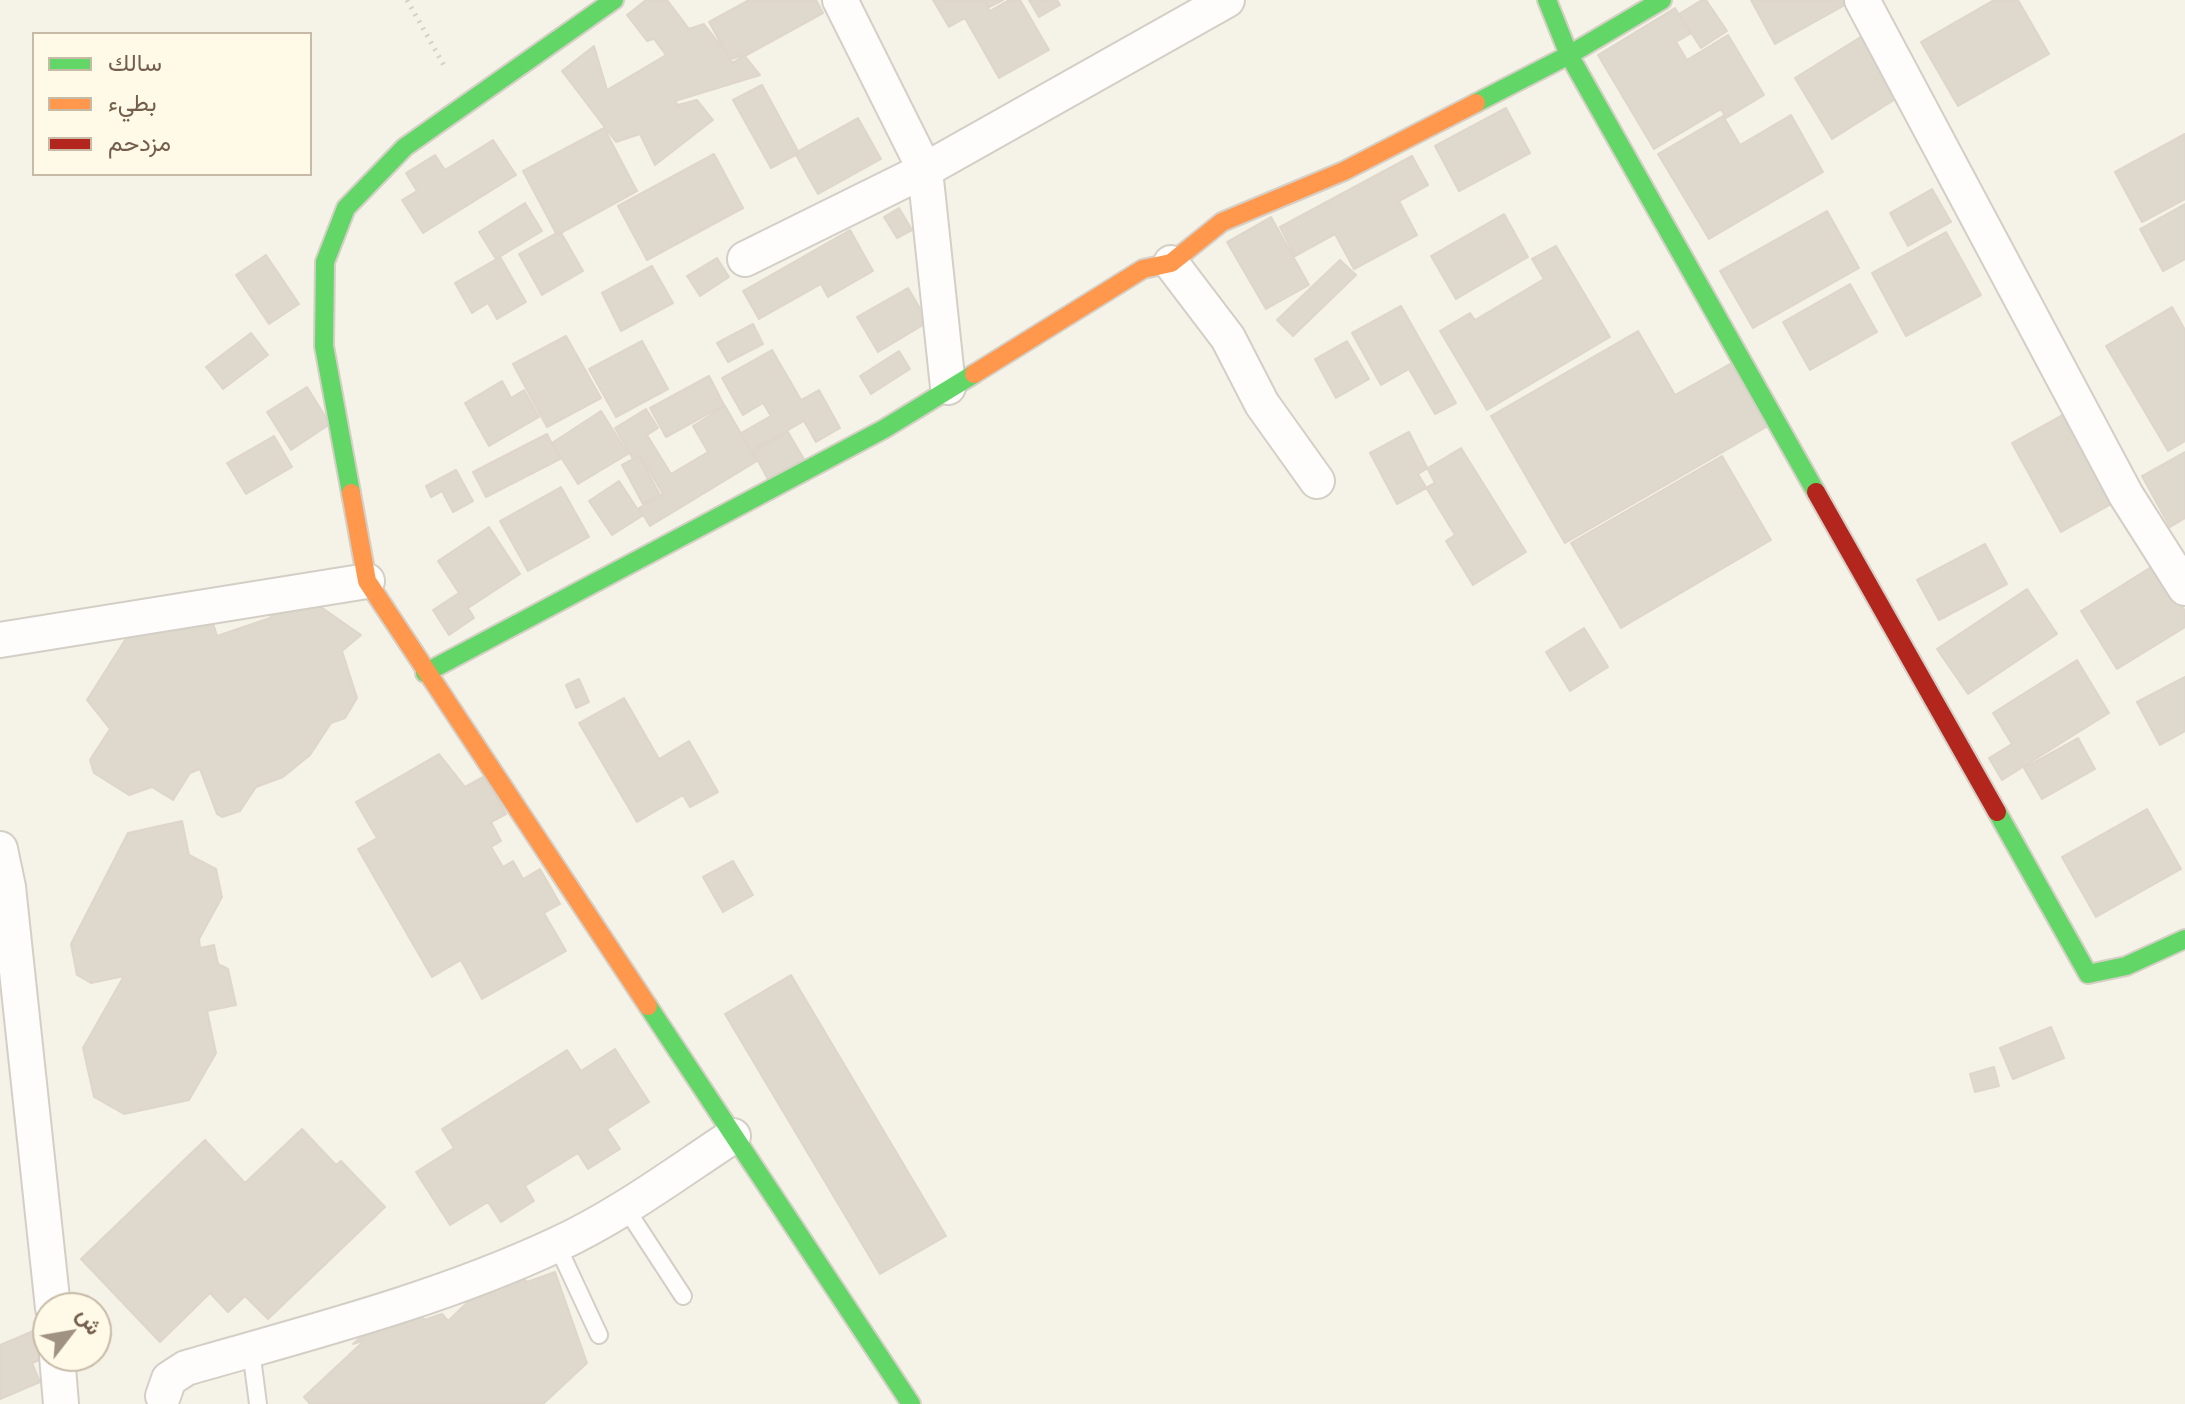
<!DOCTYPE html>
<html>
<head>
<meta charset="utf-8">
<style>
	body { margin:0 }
	#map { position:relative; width:2185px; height:1404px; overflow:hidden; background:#f5f2e8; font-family:"Noto Sans",Vazirmatn,sans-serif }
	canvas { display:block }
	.legend { position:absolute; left:32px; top:32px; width:280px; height:144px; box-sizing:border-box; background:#fff9e8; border:2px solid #c7bba8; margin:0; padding:10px 14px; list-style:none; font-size:24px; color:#725e49 }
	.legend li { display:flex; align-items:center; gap:16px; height:40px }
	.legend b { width:40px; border:2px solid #c7bba8 }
	.north { position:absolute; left:32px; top:1292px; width:80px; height:80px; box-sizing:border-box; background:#fff9e8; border:2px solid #c7bba8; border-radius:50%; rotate:59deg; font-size:22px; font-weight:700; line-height:32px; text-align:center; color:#725e49 }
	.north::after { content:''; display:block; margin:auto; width:28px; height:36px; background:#a09281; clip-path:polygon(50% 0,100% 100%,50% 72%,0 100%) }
</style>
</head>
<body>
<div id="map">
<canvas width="2185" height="1404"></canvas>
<ul class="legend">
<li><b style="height:10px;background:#63d668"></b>سالك</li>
<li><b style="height:10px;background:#ff974d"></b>بطيء</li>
<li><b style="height:10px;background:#b3261e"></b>مزدحم</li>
</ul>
<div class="north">ش</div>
</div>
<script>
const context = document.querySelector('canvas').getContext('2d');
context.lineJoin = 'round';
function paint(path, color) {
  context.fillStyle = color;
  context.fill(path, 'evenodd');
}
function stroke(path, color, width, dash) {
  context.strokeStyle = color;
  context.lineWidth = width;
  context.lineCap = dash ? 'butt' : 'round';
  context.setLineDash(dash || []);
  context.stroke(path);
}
const building = new Path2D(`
	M646,0H667L689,29L704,24L731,59L744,55L760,75L675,101L678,105L697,100L713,120L655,165L640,134L616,142L562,71L594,46L607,90L666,55L654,39L647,41L627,15Z
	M749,0H816L823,13L732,63L709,22Z
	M933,0H983L990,11L1009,0H1020L1049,50L999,78L965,18L949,27Z
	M985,0H1003L989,7Z
	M1029,0H1057L1060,5L1039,17Z
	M1702,0H1706L1727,31L1701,48L1679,14Z
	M1751,0H1854L1775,44Z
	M1994,0H2018L2049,54L1958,106L1921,42Z
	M1675,8L1690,34L1676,42L1687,60L1728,35L1764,95L1726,118L1721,109L1654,149L1598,55Z
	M1867,33L1905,93L1832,139L1795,78Z
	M762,85L799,153L771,168L733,100Z
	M1506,108L1530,153L1459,191L1435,146Z
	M1791,115L1823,172L1709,239L1658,154L1723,116L1740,145Z
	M858,118L881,159L818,194L795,153Z
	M604,128L637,191L557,235L523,171Z
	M2185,134V199L2142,222L2115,172Z
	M493,140L516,175L423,233L402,200L417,191L406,173L435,155L445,170Z
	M714,154L743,208L647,260L618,206Z
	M1412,156L1428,185L1399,201L1417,235L1354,269L1335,234L1295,256L1280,227Z
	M1932,189L1951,222L1908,246L1890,213Z
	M525,203L542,231L496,259L479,232Z
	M2185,204V259L2163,271L2140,229Z
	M899,208L912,230L897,238L884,217Z
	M1827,211L1859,268L1753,328L1720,271Z
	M1504,214L1528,257L1456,299L1431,256Z
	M1271,217L1309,285L1266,309L1227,242Z
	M850,230L873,271L828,297L821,284L759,319L743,291Z
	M560,231L583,271L542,295L519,254Z
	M1946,232L1981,295L1906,336L1872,273Z
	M1556,246L1610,337L1487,410L1440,331L1470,313L1475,320L1544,279L1532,259Z
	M266,255L299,304L269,324L236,275Z
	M500,257L526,302L497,319L488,303L472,313L455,283Z
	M717,258L729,277L700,296L687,276Z
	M1340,260L1356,275L1293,336L1277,320Z
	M652,266L673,303L621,331L602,293Z
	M1850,284L1877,332L1810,370L1783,322Z
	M908,288L928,322L878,352L857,317Z
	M1401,306L1456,403L1435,414L1409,369L1381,385L1352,333Z
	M2172,307L2185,330V441L2168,451L2106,346Z
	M753,324L763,344L728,362L717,343Z
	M1638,331L1675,395L1737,360L1773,423L1565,543L1491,416Z
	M251,333L268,355L223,389L206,367Z
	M566,336L601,398L547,427L513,364Z
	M642,341L668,389L616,417L589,369Z
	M1347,341L1369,379L1336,398L1315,359Z
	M772,350L801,400L819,390L840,428L816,442L804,421L751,451L741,433L771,416L763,403L743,415L722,378Z
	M899,351L910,369L871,394L860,376Z
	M709,376L724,405L666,437L650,408Z
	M502,381L511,398L524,390L539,417L489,446L465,403Z
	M307,387L330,424L291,450L267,412Z
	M725,406L757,461L650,526L639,508L663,494L640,455L633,459L615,428L646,409L658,428L647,435L671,474L708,452L693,426Z
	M601,411L628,454L578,484L552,443Z
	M2066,413L2115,502L2061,532L2012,443Z
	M788,432L805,461L769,481L753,452Z
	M1409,432L1435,483L1397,504L1370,453Z
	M547,434L560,459L486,497L473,472Z
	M274,436L292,467L246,494L227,463Z
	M1461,448L1526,552L1473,585L1446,541L1455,535L1418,474Z
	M2185,452V518L2170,527L2142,476Z
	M639,456L660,495L643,504L622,465Z
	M1722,456L1771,540L1621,628L1571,543Z
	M456,470L473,501L453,512L442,491L431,497L426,486Z
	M619,481L642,516L612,535L589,501Z
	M561,487L589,537L528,571L500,521Z
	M489,527L520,574L468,608L474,618L449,635L433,610L459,593L438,561Z
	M1985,544L2007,584L1939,620L1917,580Z
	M2156,564L2185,611V627L2117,669L2081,611Z
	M2027,589L2057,634L1968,694L1937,649Z
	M308,598L361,635L342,651L357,698L345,718L331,723L310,755L283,777L256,787L240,811L222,817L217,814L200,769L190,773L173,800L152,787L129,795L94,773L90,760L110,729L87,700L127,637L208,607L217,636L270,618L275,609Z
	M1584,628L1608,667L1570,691L1546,652Z
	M2077,660L2109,713L2002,780L1989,758L2012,744L1993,713Z
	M2185,677V731L2160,745L2137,702Z
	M579,679L589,702L576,708L566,685Z
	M624,698L659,759L689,741L718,792L690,807L683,795L637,822L579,723Z
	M2078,738L2095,769L2042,799L2024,768Z
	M439,754L465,787L485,776L506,814L491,822L501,841L491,847L503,867L513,861L523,879L540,869L560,904L544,913L566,951L482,999L461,960L432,977L358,849L377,838L356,802Z
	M2147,809L2181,869L2096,917L2062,857Z
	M182,821L189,855L216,869L222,897L199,939L200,948L214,945L218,964L228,969L236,1005L207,1011L216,1053L189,1100L124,1114L94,1097L83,1048L124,976L91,983L77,975L71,944L128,833Z
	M733,861L753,895L723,912L703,877Z
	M791,975L946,1236L880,1274L725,1014Z
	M2051,1027L2064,1058L2013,1079L2000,1048Z
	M615,1049L649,1102L607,1129L620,1149L588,1169L578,1153L525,1186L534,1201L501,1222L488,1202L450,1225L416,1172L454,1148L442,1129L567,1050L581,1071Z
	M1994,1067L1999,1086L1975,1092L1970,1074Z
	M302,1129L336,1165L341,1161L385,1207L268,1319L245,1296L228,1312L210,1293L160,1342L81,1259L205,1140L245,1183Z
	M516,1271L527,1282L555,1272L587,1363L543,1404H310L304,1397L365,1340L353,1344L385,1315L418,1303L424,1320L442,1314L448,1321L493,1278Z
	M45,1326L49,1356L32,1363L40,1382L0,1399V1345Z`);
paint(building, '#dfd8cd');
stroke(building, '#ded6ca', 2);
const lane = new Path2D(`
	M625,1207L683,1296
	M557,1245L599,1335
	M251,1350L258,1404`);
const street = new Path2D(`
	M840,0L925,170L948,387
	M1862,0L2126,495L2185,588
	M745,259L925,170L1227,0
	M1171,263L1228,338L1262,404L1317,481
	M0,640L367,581
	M0,849L8,887L53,1308
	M57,1356L61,1404
	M163,1396L169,1379L186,1368C311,1332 438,1300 556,1245C619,1216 675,1174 733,1136`);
const fast = new Path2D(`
	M1547,0L1569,55L1816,492
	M1476,103L1569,55L1662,0
	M351,493L324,346L325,262L346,208L405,147L614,0
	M425,673L884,429L974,374
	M1997,812L2088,974L2126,966L2185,939
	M648,1006L911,1404`);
const slow = new Path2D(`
	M974,374L1143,269L1171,263L1222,222L1344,171L1476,103
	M351,493L367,581L648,1006`);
const jam = new Path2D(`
	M1816,492L1997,812`);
stroke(lane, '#d4cfc6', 20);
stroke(street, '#d4cfc6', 38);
stroke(fast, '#d5cfc6', 22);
stroke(slow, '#d5cfc6', 22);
stroke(jam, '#d5cfc6', 22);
stroke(new Path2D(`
	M407,0L446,69`), '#d7d0c9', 5, [2, 6]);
stroke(lane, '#fefdfc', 16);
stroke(street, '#fefdfc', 34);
stroke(fast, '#63d668', 18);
stroke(slow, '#ff974d', 18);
stroke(jam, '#b3261e', 18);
</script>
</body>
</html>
